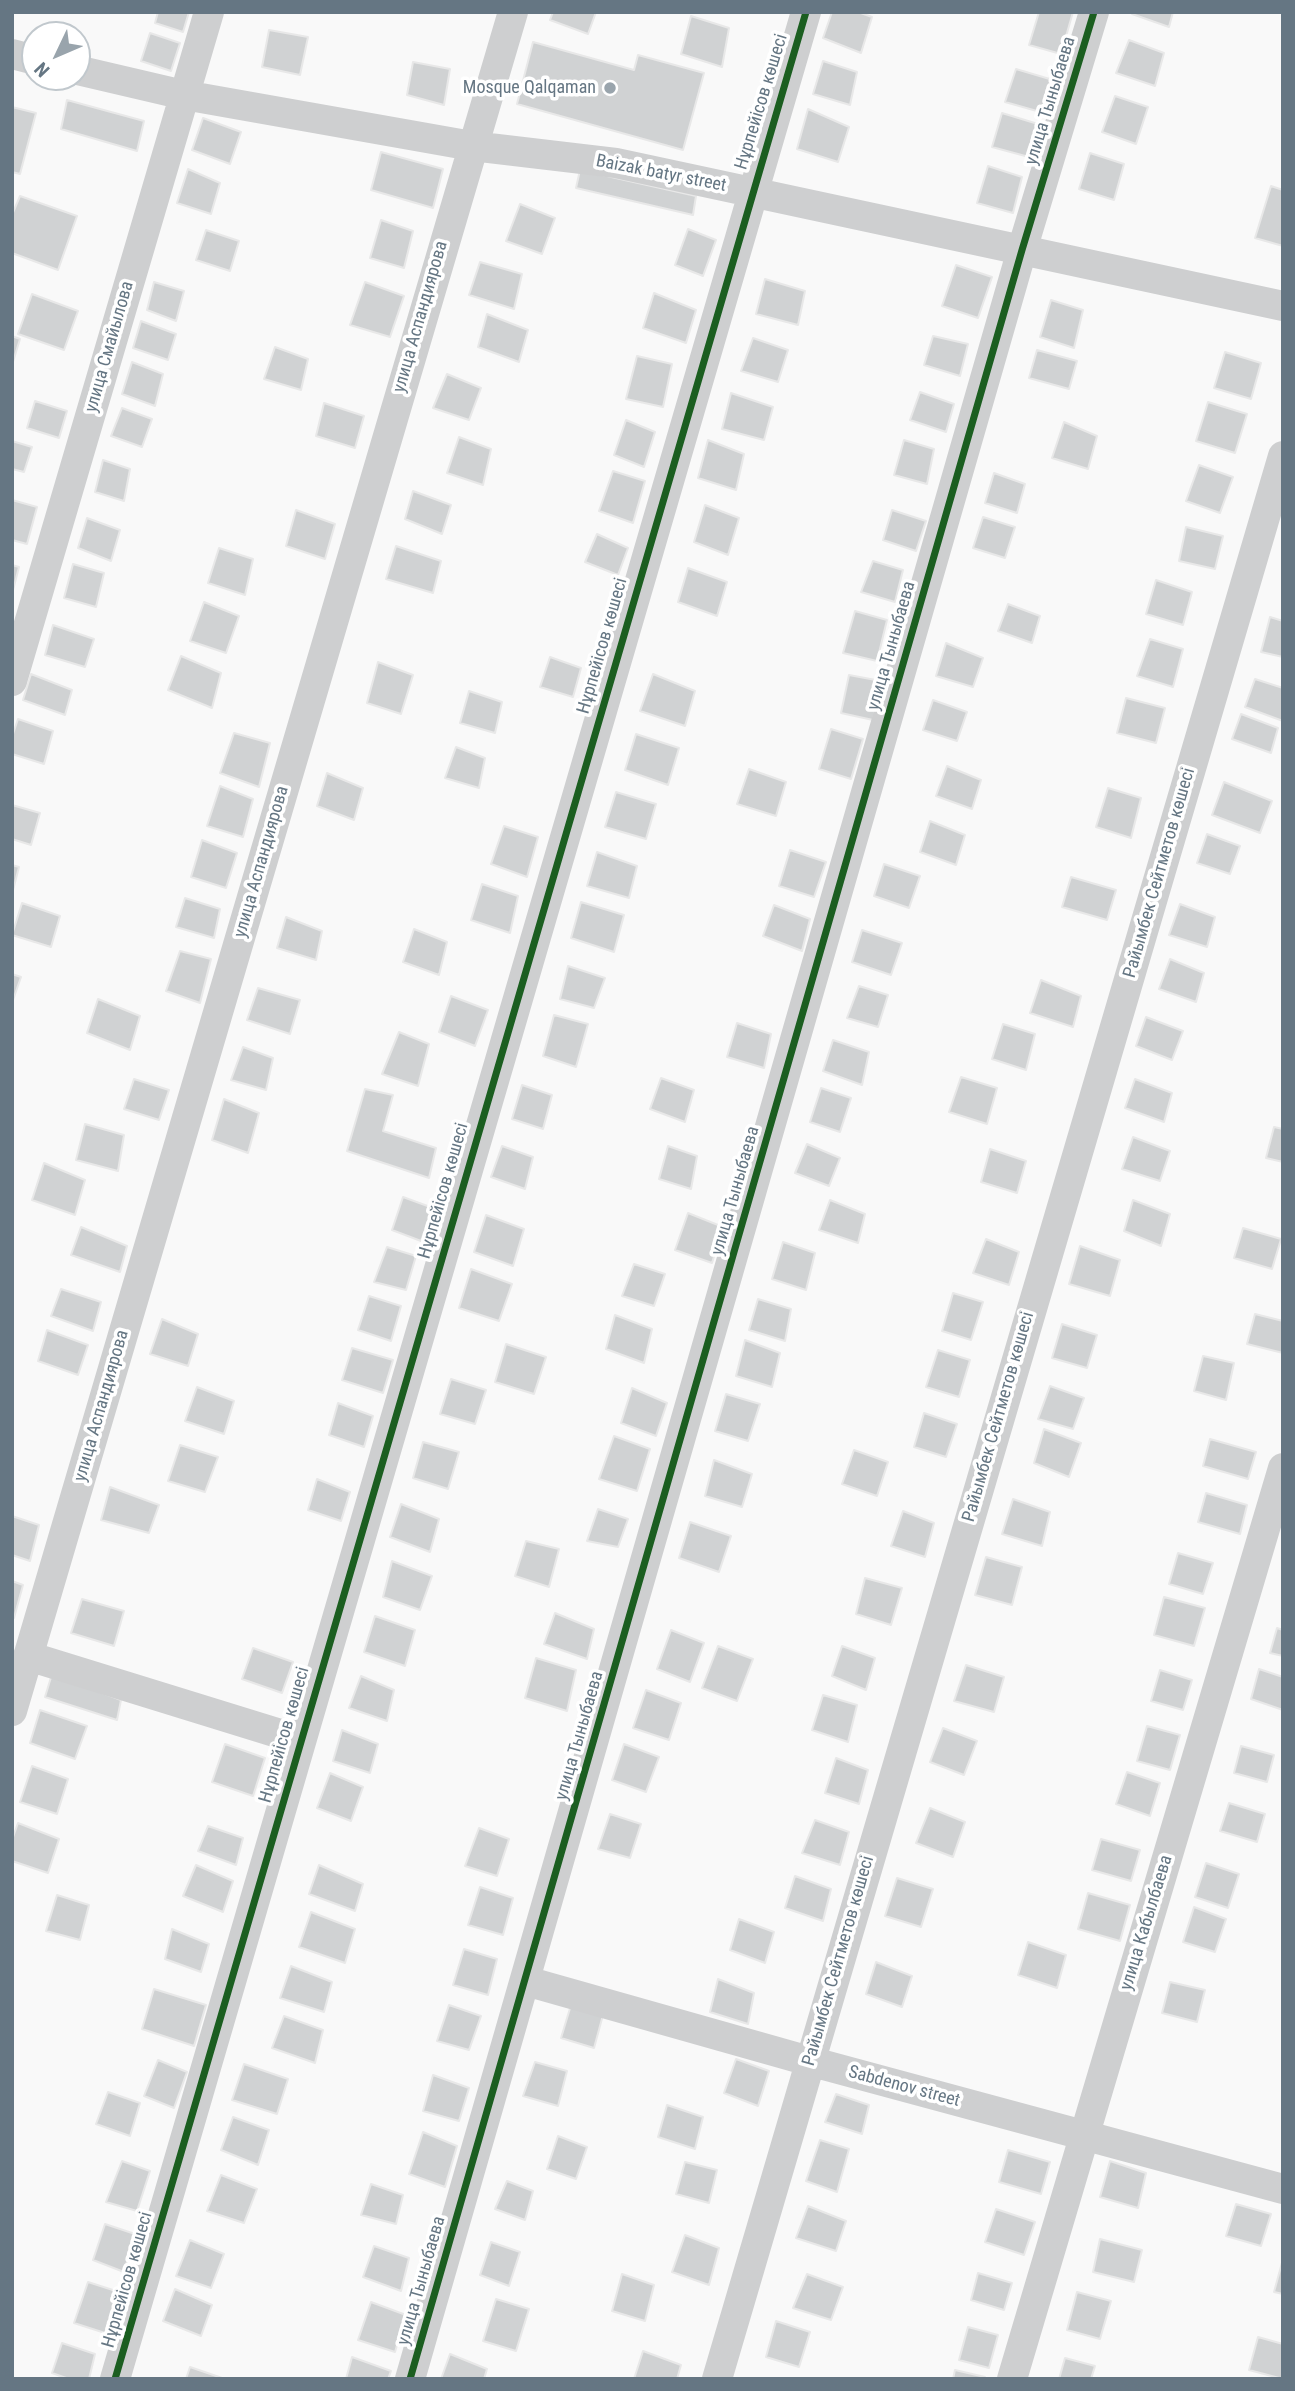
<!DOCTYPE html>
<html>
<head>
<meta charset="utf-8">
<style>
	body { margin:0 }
	#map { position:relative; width:1295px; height:2391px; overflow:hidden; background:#f9f9f9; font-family:"Roboto Condensed",sans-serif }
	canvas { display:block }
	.frame { position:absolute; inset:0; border:14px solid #657683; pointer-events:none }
	.north { position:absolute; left:21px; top:21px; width:70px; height:70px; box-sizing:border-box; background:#fff; border:2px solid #c1c8cd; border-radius:50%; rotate:226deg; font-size:19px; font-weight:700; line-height:28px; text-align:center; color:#657683 }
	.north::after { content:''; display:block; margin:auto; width:24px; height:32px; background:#99a4ac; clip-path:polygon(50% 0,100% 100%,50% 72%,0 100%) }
</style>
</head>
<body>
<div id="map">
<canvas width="1295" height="2391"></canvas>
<div class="frame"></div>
<div class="north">N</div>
</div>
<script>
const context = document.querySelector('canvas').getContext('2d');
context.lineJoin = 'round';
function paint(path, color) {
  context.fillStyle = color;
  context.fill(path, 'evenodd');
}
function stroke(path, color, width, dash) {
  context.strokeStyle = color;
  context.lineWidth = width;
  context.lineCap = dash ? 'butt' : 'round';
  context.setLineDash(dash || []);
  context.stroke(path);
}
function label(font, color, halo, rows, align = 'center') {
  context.font = font + ' "Roboto Condensed",sans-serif';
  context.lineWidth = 7;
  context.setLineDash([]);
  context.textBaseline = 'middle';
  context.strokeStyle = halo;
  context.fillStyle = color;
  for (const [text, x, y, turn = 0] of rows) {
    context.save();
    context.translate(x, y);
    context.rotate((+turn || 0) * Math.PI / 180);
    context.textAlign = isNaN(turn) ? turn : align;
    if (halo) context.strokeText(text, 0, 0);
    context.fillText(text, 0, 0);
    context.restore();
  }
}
const building = new Path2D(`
	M158,12H189L183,32L155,23Z
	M553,12H596L588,34L550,20Z
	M832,12H858L872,17L861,53L823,38Z
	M1039,12H1073L1061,54L1029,45Z
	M1132,12H1173L1169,27L1132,14Z
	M691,16L729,28L722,67L681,54Z
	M269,30L308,37L300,75L262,67Z
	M150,33L180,43L171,71L141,61Z
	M1129,40L1164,53L1155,86L1116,73Z
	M533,42L634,70L638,55L704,73L683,150L517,104Z
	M823,61L857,72L850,105L813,94Z
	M413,62L450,69L444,105L407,95Z
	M1016,69L1053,80L1044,113L1005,102Z
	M1115,96L1148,107L1136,144L1102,132Z
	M67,100L144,121L137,151L61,129Z
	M12,107L36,113L20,174L12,172Z
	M808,109L849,127L838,162L797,149Z
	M1002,113L1038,124L1029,157L992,147Z
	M203,118L241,132L230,164L192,150Z
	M381,152L443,169L433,208L371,190Z
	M1090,153L1124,164L1114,200L1079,189Z
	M988,166L1022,177L1013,213L977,203Z
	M188,169L220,183L211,214L177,203Z
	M580,170L696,196L693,215L576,188Z
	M1271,186L1283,190V246L1255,238Z
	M20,196L77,216L58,270L12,253V215Z
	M520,204L555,218L542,254L506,241Z
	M381,220L413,231L404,268L370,258Z
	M688,229L716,240L703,276L675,265Z
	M206,230L239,241L230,271L196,260Z
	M480,262L522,274L514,309L469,295Z
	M956,265L992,277L978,318L942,306Z
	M765,279L805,291L798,325L756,314Z
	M154,282L184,291L176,321L147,310Z
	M365,282L404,296L390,337L350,325Z
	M654,293L696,310L686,343L643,328Z
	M32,294L78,311L64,350L18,334Z
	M1051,300L1083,310L1074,348L1040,337Z
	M487,314L528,330L519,362L478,347Z
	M141,321L176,334L168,360L133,348Z
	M12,336L20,339L12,365Z
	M933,336L968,344L960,376L924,365Z
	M753,338L788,350L778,382L741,371Z
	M275,347L308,359L301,390L264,379Z
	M1037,350L1077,361L1069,389L1029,378Z
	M1225,352L1261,363L1251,399L1214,388Z
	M637,356L672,364L663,407L626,399Z
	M132,362L163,374L155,406L122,394Z
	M447,374L481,388L469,420L433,408Z
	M920,392L954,404L946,432L910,420Z
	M731,393L773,407L764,440L722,429Z
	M35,401L67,411L59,438L27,428Z
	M1208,402L1247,414L1235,453L1196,441Z
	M324,403L364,416L355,448L316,436Z
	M122,408L152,419L142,447L111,436Z
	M626,420L655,432L644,467L614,455Z
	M1064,422L1097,436L1088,469L1052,458Z
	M459,437L491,449L483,485L447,473Z
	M708,440L744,454L736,490L698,478Z
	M904,440L934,449L927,484L894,475Z
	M12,441L32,447L24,472L12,469Z
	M103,460L130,469L124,501L95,492Z
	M1199,465L1233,477L1220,513L1186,501Z
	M613,471L645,481L633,523L599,511Z
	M994,473L1025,484L1017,513L985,503Z
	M413,491L451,505L442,534L405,519Z
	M12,500L37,507L27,544L12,540Z
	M705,505L739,518L728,555L694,542Z
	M296,510L335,524L325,559L286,546Z
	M892,510L926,521L916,551L883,540Z
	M983,517L1015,527L1005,558L973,548Z
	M87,518L120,530L111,561L78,548Z
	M1186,527L1223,536L1215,569L1179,561Z
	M597,534L628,548L618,575L585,562Z
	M396,546L441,561L433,593L386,579Z
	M219,548L253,559L245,595L208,583Z
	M873,561L903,570L895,602L861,592Z
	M73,564L104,573L96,607L64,598Z
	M12,565L19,567L12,594Z
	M688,568L727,582L717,616L678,602Z
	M1156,580L1192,592L1183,625L1146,614Z
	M204,602L239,616L226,653L190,641Z
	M1008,604L1040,616L1032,643L998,631Z
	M855,611L887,620L877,661L843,653Z
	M1270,617L1283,621V657L1261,652Z
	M53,625L94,639L85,667L45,655Z
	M1150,639L1183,649L1173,687L1137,676Z
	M946,643L983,658L973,687L936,676Z
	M181,656L221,673L212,708L168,690Z
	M550,657L581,668L573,697L540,687Z
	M378,662L413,675L401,714L367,703Z
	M31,674L72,690L65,715L23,700Z
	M653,674L695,691L685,726L640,711Z
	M849,675L881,681L873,720L841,713Z
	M1255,679L1283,688V721L1245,707Z
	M469,691L502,702L495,733L460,723Z
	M1126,698L1165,708L1156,743L1117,733Z
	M933,700L967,712L957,741L923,730Z
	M1241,714L1278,728L1271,753L1232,739Z
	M18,719L53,731L44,764L12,754V737Z
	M831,729L863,739L851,779L819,769Z
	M234,733L270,743L259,787L220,773Z
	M636,734L679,748L668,785L625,770Z
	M456,747L485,758L479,788L445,778Z
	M947,766L981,780L972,809L936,796Z
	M749,769L786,782L776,816L737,804Z
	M327,773L363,788L354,820L317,806Z
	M1224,782L1272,801L1260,833L1212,815Z
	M220,786L253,799L243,837L207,826Z
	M1108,788L1141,798L1131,838L1096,827Z
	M616,792L656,804L646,839L605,827Z
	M12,805L40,813L31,845L12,839Z
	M930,821L965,835L956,865L920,852Z
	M504,826L538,837L527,877L491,864Z
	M1207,834L1240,846L1230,874L1197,863Z
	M202,840L237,853L226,888L191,877Z
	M790,850L826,862L814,897L779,886Z
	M597,852L637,866L629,898L587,886Z
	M884,864L920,876L909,908L874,896Z
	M12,865L19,867L12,894Z
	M1071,877L1116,890L1107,920L1062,907Z
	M482,884L518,896L510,933L471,920Z
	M185,898L220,909L214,938L176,927Z
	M581,902L624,915L614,952L571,938Z
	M22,903L60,916L51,947L12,935Z
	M1180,904L1215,917L1207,947L1169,935Z
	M774,905L810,919L802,951L763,936Z
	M286,917L322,931L316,960L277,948Z
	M414,929L447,942L439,975L403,962Z
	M862,930L902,943L891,975L852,962Z
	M180,951L211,959L200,1003L166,991Z
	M1170,959L1204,973L1196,1002L1159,989Z
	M568,966L605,978L594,1008L560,999Z
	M12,974L21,977L12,1003Z
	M1041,980L1081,996L1073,1027L1030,1013Z
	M859,986L888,995L878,1027L847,1018Z
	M258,988L300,1000L290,1034L247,1020Z
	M451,996L488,1010L475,1046L439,1032Z
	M98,999L140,1016L130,1050L87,1033Z
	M554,1015L588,1024L576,1067L543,1056Z
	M1146,1017L1183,1031L1172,1060L1136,1046Z
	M737,1023L771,1034L764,1068L727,1057Z
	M1003,1024L1035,1034L1026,1070L992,1059Z
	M399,1032L429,1044L418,1086L382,1074Z
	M833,1040L869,1052L862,1085L823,1071Z
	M243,1047L273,1058L266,1090L231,1080Z
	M961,1077L997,1088L987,1124L949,1112Z
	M661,1078L694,1090L685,1122L650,1109Z
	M134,1079L169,1090L159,1120L124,1109Z
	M1135,1079L1172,1093L1164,1122L1125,1108Z
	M522,1085L552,1095L543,1129L512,1119Z
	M821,1088L851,1098L840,1132L810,1122Z
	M365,1089L393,1095L383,1131L436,1148L429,1178L347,1151Z
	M224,1099L259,1113L248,1153L212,1140Z
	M85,1124L124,1135L118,1171L76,1160Z
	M1274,1127L1283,1129V1162L1266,1158Z
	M1133,1137L1170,1151L1160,1181L1122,1169Z
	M807,1144L840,1158L829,1186L795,1173Z
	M502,1146L533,1157L525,1189L491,1177Z
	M668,1146L697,1156L691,1189L659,1179Z
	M990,1149L1026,1161L1017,1193L981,1182Z
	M44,1163L85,1180L75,1215L32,1200Z
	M403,1197L433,1208L421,1241L392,1230Z
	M830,1200L865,1214L858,1243L819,1230Z
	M1133,1200L1170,1214L1161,1246L1124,1231Z
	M688,1213L723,1227L712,1263L675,1250Z
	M486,1215L524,1229L513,1266L474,1252Z
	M81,1227L127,1246L120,1272L71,1255Z
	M1243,1228L1281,1239L1272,1269L1234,1258Z
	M986,1239L1019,1252L1009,1285L973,1273Z
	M783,1242L815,1253L806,1290L772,1279Z
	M1080,1246L1120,1260L1110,1296L1069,1284Z
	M387,1247L416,1256L406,1290L374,1282Z
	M634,1264L665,1274L654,1306L622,1296Z
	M471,1269L512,1284L499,1321L459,1308Z
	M61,1289L101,1302L93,1331L51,1316Z
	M953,1293L983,1302L971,1340L942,1331Z
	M369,1296L401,1306L391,1341L358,1330Z
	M758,1299L791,1309L785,1341L749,1330Z
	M1255,1314L1283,1321V1353L1247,1344Z
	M615,1315L652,1329L644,1363L606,1349Z
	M162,1319L198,1334L188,1366L150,1354Z
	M1062,1324L1097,1335L1087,1368L1052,1358Z
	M47,1330L88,1345L78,1375L38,1361Z
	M745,1340L780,1353L772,1387L736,1376Z
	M506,1344L546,1357L534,1394L495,1382Z
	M352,1348L393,1360L383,1393L342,1380Z
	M938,1350L970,1360L959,1397L926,1387Z
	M1203,1356L1234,1363L1226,1400L1194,1391Z
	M451,1379L486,1390L475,1424L440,1414Z
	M1050,1386L1084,1398L1073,1429L1038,1419Z
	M197,1387L234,1401L224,1434L185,1421Z
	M632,1388L667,1403L656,1436L621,1423Z
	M726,1394L760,1404L748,1441L715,1431Z
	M338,1403L373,1416L364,1447L329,1435Z
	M924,1413L957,1424L946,1457L914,1447Z
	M1044,1429L1081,1443L1069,1477L1034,1463Z
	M614,1436L650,1449L637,1491L599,1479Z
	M1210,1439L1256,1452L1248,1479L1203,1466Z
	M423,1442L459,1452L448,1489L413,1478Z
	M180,1445L218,1457L205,1492L168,1481Z
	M854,1450L888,1462L877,1496L842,1484Z
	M714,1460L752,1474L742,1507L705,1496Z
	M317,1479L350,1492L341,1521L308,1510Z
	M110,1487L159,1505L149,1533L101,1520Z
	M1206,1493L1247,1505L1240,1534L1198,1522Z
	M1013,1499L1050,1512L1042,1546L1002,1534Z
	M401,1504L439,1519L430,1552L390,1537Z
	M598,1509L628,1519L618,1547L587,1541Z
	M903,1511L934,1523L925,1557L891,1546Z
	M12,1516L39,1525L30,1561L12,1555Z
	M690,1522L731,1536L719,1572L679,1558Z
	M526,1541L559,1549L549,1587L515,1576Z
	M1178,1553L1213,1563L1203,1594L1169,1584Z
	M986,1557L1022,1567L1012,1605L975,1595Z
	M392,1561L432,1576L420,1610L383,1597Z
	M865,1578L902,1588L891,1625L856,1614Z
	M12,1581L23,1585L14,1618H12Z
	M1164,1597L1205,1608L1194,1646L1154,1635Z
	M82,1599L124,1611L114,1646L71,1633Z
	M555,1613L594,1629L587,1659L544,1644Z
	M375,1616L415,1630L405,1666L364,1652Z
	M1277,1628L1283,1630V1656L1270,1653Z
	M671,1630L704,1643L690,1682L657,1669Z
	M718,1646L753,1659L737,1701L702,1688Z
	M842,1646L875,1658L866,1690L832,1676Z
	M253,1648L293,1662L282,1693L242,1679Z
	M536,1658L576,1670L567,1711L525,1698Z
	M966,1665L1004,1677L994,1712L954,1701Z
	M1259,1669L1283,1677V1710L1251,1699Z
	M1160,1670L1192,1680L1183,1710L1151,1701Z
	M52,1674L121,1700L117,1720L45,1697Z
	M361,1676L394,1690L387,1721L349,1708Z
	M646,1690L681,1703L669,1740L633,1728Z
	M823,1695L857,1705L848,1742L812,1730Z
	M40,1710L87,1726L75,1759L30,1743Z
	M1147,1726L1180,1735L1170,1770L1137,1761Z
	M943,1728L977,1741L964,1775L930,1762Z
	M342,1730L378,1744L370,1773L333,1761Z
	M225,1744L265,1758L253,1796L212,1782Z
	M624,1744L659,1757L646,1792L612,1780Z
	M1241,1746L1274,1755L1267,1782L1234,1773Z
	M836,1758L868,1770L859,1804L825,1793Z
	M32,1766L68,1779L57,1814L20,1802Z
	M1127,1772L1160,1783L1150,1816L1116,1804Z
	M330,1773L363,1787L351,1821L317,1808Z
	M1229,1803L1265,1814L1257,1842L1220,1831Z
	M930,1808L965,1822L953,1857L916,1843Z
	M610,1814L641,1824L630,1858L598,1849Z
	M815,1820L849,1832L840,1865L802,1853Z
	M18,1823L59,1839L48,1873L12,1861V1840Z
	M208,1826L243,1838L236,1865L198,1851Z
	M479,1828L509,1839L497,1876L465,1866Z
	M1101,1839L1140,1850L1131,1881L1092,1870Z
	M1206,1863L1239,1874L1228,1908L1195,1897Z
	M196,1865L233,1881L223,1912L183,1896Z
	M319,1865L363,1884L355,1911L309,1894Z
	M795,1876L831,1889L823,1921L785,1908Z
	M897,1878L933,1889L921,1927L885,1916Z
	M480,1887L513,1898L503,1935L468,1925Z
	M1088,1893L1130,1905L1120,1941L1078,1929Z
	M57,1895L89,1905L80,1940L46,1931Z
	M1194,1907L1226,1919L1215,1952L1183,1942Z
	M311,1912L355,1929L345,1963L299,1947Z
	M739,1919L774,1932L765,1963L730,1950Z
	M172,1929L209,1944L201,1972L165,1959Z
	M1028,1942L1066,1955L1057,1988L1018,1975Z
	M464,1949L497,1959L488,1995L453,1985Z
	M876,1962L912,1976L902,2007L866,1994Z
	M291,1966L332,1982L324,2012L280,1998Z
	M718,1979L754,1993L748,2024L710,2012Z
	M1170,1982L1205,1990L1197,2022L1162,2013Z
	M154,1989L206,2005L194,2046L142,2029Z
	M449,2005L481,2016L469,2050L437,2041Z
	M571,2005L603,2015L594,2048L561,2038Z
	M284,2016L323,2030L315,2063L272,2048Z
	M736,2059L769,2071L758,2106L724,2093Z
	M158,2060L187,2072L174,2108L144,2096Z
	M535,2062L567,2071L558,2106L523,2096Z
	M244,2064L288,2079L277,2114L232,2100Z
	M433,2075L469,2088L459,2121L423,2111Z
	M108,2092L140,2103L130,2136L96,2124Z
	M836,2094L869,2105L862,2134L825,2122Z
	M667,2105L703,2117L695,2149L658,2137Z
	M233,2117L269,2130L258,2165L221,2150Z
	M423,2132L457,2146L445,2187L409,2174Z
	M558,2136L587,2147L576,2179L547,2169Z
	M820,2140L849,2149L837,2192L806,2181Z
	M1008,2150L1050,2162L1041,2194L999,2182Z
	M122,2161L150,2171L137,2211L106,2202Z
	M1110,2161L1146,2173L1138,2208L1100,2197Z
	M685,2162L717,2170L709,2203L676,2194Z
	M221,2175L257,2189L244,2223L207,2211Z
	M507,2181L533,2191L525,2220L495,2209Z
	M371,2184L403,2195L396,2224L361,2215Z
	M1236,2204L1271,2214L1261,2246L1226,2236Z
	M808,2206L846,2221L836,2251L796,2238Z
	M996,2209L1035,2222L1024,2255L985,2242Z
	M105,2224L135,2234L124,2272L93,2260Z
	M685,2235L719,2248L709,2285L672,2272Z
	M1100,2239L1142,2250L1134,2282L1093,2272Z
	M190,2240L224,2254L211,2288L176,2276Z
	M491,2242L520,2252L509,2286L480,2275Z
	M374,2246L409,2258L401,2291L363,2277Z
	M1283,2259V2294L1274,2292Z
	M978,2273L1012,2283L1004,2310L971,2300Z
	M622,2274L654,2285L645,2321L612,2311Z
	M807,2274L843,2287L831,2320L793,2308Z
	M88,2282L119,2292L105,2333L74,2323Z
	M175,2289L212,2305L201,2336L163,2321Z
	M1077,2292L1111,2301L1100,2339L1067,2330Z
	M496,2299L529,2309L516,2351L483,2341Z
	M371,2302L406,2315L395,2352L358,2340Z
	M776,2321L810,2332L799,2367L766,2357Z
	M968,2327L998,2335L989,2368L959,2360Z
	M1258,2337L1283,2344V2379L1249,2370Z
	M62,2343L95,2354L89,2379H69L52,2373Z
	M643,2351L681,2365L677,2379H634Z
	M450,2354L487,2369L484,2379H441Z
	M352,2357L391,2371L388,2379H346Z
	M1065,2358L1095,2366L1091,2379H1059Z
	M190,2367L225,2379H186Z
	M955,2370L985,2377L984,2379H953Z`);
paint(building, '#d0d2d3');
stroke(building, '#e8e8e8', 2);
stroke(new Path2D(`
	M12,54L35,60
	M77,70L184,95L472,146L616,163L1283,306
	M12,681L209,12
	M28,1656L300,1740
	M12,1711L513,12
	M526,1981L809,2061L1283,2189
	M115,2379L806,12
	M410,2379L1022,250L1094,12
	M717,2379L1283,456
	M1012,2379L1283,1468`), '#cecfd0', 30);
stroke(new Path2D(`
	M115,2379L806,12
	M410,2379L1022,250L1094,12`), '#1b5e20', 7);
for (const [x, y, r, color] of [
	[610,88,7,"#99a4ac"]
]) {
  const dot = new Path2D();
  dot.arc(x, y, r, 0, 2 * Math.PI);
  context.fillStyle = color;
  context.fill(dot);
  stroke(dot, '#fff', 2.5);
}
label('18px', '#657683', '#fff', [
	["Mosque Qalqaman",596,88]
], 'right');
label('18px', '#657683', '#fff', [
	["улица Тыныбаева",1051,101,-73],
	["Нұрпейісов көшесі",762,102,-73],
	["Baizak batyr street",661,174,11],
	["улица Аспандиярова",421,317,-74],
	["улица Смайылова",110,347,-74],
	["Нұрпейісов көшесі",603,646,-74],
	["улица Тыныбаева",892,646,-74],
	["улица Аспандиярова",262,862,-74],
	["Райымбек Сейтметов көшесі",1160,873,-74],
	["Нұрпейісов көшесі",444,1191,-74],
	["улица Тыныбаева",736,1191,-74],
	["улица Аспандиярова",102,1406,-74],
	["Райымбек Сейтметов көшесі",999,1417,-74],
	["Нұрпейісов көшесі",285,1735,-74],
	["улица Тыныбаева",580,1736,-74],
	["улица Кабылбаева",1147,1923,-73],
	["Райымбек Сейтметов көшесі",839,1961,-74],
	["Sabdenov street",904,2087,15],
	["Нұрпейісов көшесі",128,2280,-74],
	["улица Тыныбаева",422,2281,-74]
]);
</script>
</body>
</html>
